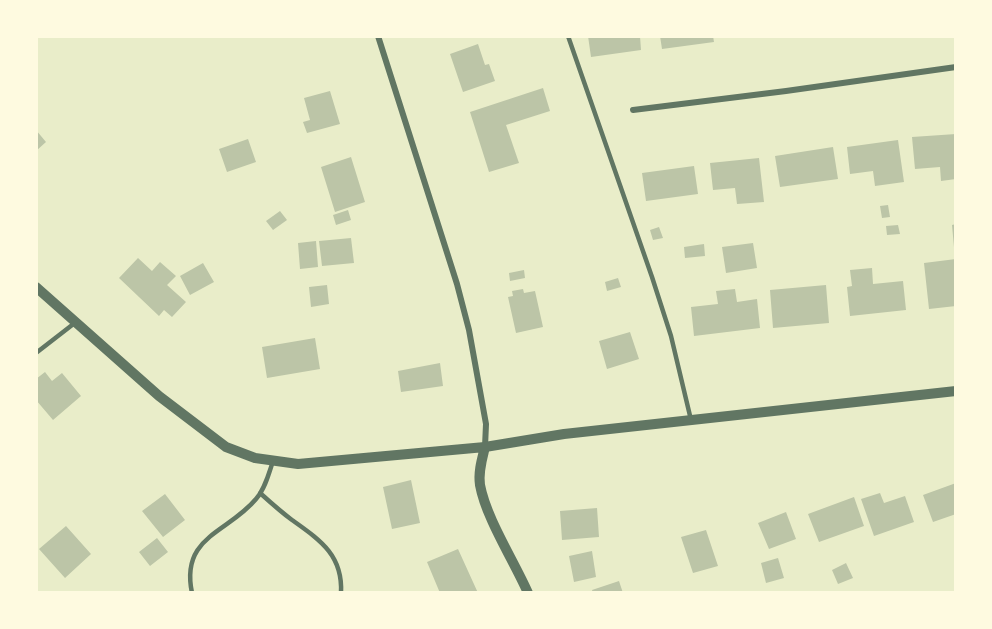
<!DOCTYPE html>
<html>
<head>
<meta charset="utf-8">
<style>
	body { margin:0 }
	#map { position:relative; width:992px; height:629px; overflow:hidden; background:#e9edc9; font-family:"Titillium Web",sans-serif }
	canvas { display:block }
	.frame { position:absolute; inset:0; border:38px solid #fefae0; pointer-events:none }
</style>
</head>
<body>
<div id="map">
<canvas width="992" height="629"></canvas>
<div class="frame"></div>
</div>
<script>
const context = document.querySelector('canvas').getContext('2d');
context.lineJoin = 'round';
function paint(path, color) {
  context.fillStyle = color;
  context.fill(path, 'evenodd');
}
function stroke(path, color, width, dash) {
  context.strokeStyle = color;
  context.lineWidth = width;
  context.lineCap = dash ? 'butt' : 'round';
  context.setLineDash(dash || []);
  context.stroke(path);
}
paint(new Path2D(`
	M588,36H640L641,50L591,57Z
	M660,36H713L714,42L662,49Z
	M478,44L485,65L489,64L495,81L463,92L450,54Z
	M543,88L550,111L506,125L519,163L489,172L470,112Z
	M330,91L340,124L307,133L303,122L310,120L304,98Z
	M36,130L46,142L36,151Z
	M956,134V179L941,181L940,167L915,169L912,137Z
	M248,139L256,162L227,172L219,149Z
	M898,140L904,182L875,186L873,171L850,174L847,147Z
	M833,147L838,179L780,187L775,156Z
	M351,157L365,202L335,212L321,167Z
	M759,158L764,202L737,204L735,188L713,190L710,163Z
	M694,166L698,194L646,201L642,173Z
	M888,205L890,217L882,218L880,206Z
	M348,210L351,220L336,225L333,215Z
	M280,211L287,220L273,230L266,221Z
	M956,224V247H954L952,225Z
	M898,225L900,234L887,235L886,226Z
	M659,227L663,238L653,240L650,230Z
	M351,238L354,263L322,266L319,241Z
	M316,241L318,267L300,269L298,243Z
	M753,243L757,268L726,273L722,247Z
	M704,244L705,256L685,258L684,247Z
	M138,258L152,271L160,262L176,276L167,285L186,302L172,317L164,310L159,316L119,278Z
	M956,259V306L929,309L924,263Z
	M203,263L214,282L190,295L180,276Z
	M872,268L873,284L903,281L906,310L850,316L847,287L852,286L850,270Z
	M524,270L525,278L510,281L509,273Z
	M618,278L621,287L607,291L605,282Z
	M327,285L329,304L311,307L309,287Z
	M826,285L829,323L773,328L770,290Z
	M523,289L524,293L535,291L543,327L516,333L508,297L513,296L512,291Z
	M735,289L737,302L757,299L760,328L694,336L691,307L718,304L716,291Z
	M630,332L639,359L607,369L599,341Z
	M315,338L320,369L267,378L262,347Z
	M440,363L443,386L401,392L398,371Z
	M45,372L52,381L62,373L81,396L53,420L36,400V379Z
	M411,480L420,523L392,529L383,487Z
	M956,483V514L933,522L923,495Z
	M880,493L884,503L905,496L914,522L874,536L861,499Z
	M165,494L185,520L163,537L142,511Z
	M854,497L864,526L819,542L808,514Z
	M597,508L599,537L562,540L560,511Z
	M786,512L796,539L769,549L758,523Z
	M66,526L91,554L65,578L39,549Z
	M706,530L718,566L693,573L681,537Z
	M157,538L168,552L150,566L139,552Z
	M458,549L478,593H440L427,562Z
	M592,551L596,577L574,582L569,556Z
	M778,558L784,578L766,583L761,563Z
	M846,563L853,578L838,584L832,570Z
	M619,581L623,593H593L592,590Z`), '#bcc5a7');
stroke(new Path2D(`
	M568,36L652,277L671,336L691,420
	M36,353L76,322
	M260,493C270,502 281,512 292,520C320,540 343,555 341,593
	M192,593C180,536 228,533 256,499C265,489 269,473 273,461`), '#617663', 4.5);
stroke(new Path2D(`
	M378,36L457,284L469,330L486,424L485,447
	M633,110L786,91L956,67`), '#617663', 6);
stroke(new Path2D(`
	M36,287L159,396L226,447L255,458L298,464L485,447L564,434L956,391
	M485,447C482,459 478,472 480,485C486,518 514,561 528,593`), '#617663', 10);
</script>
</body>
</html>
